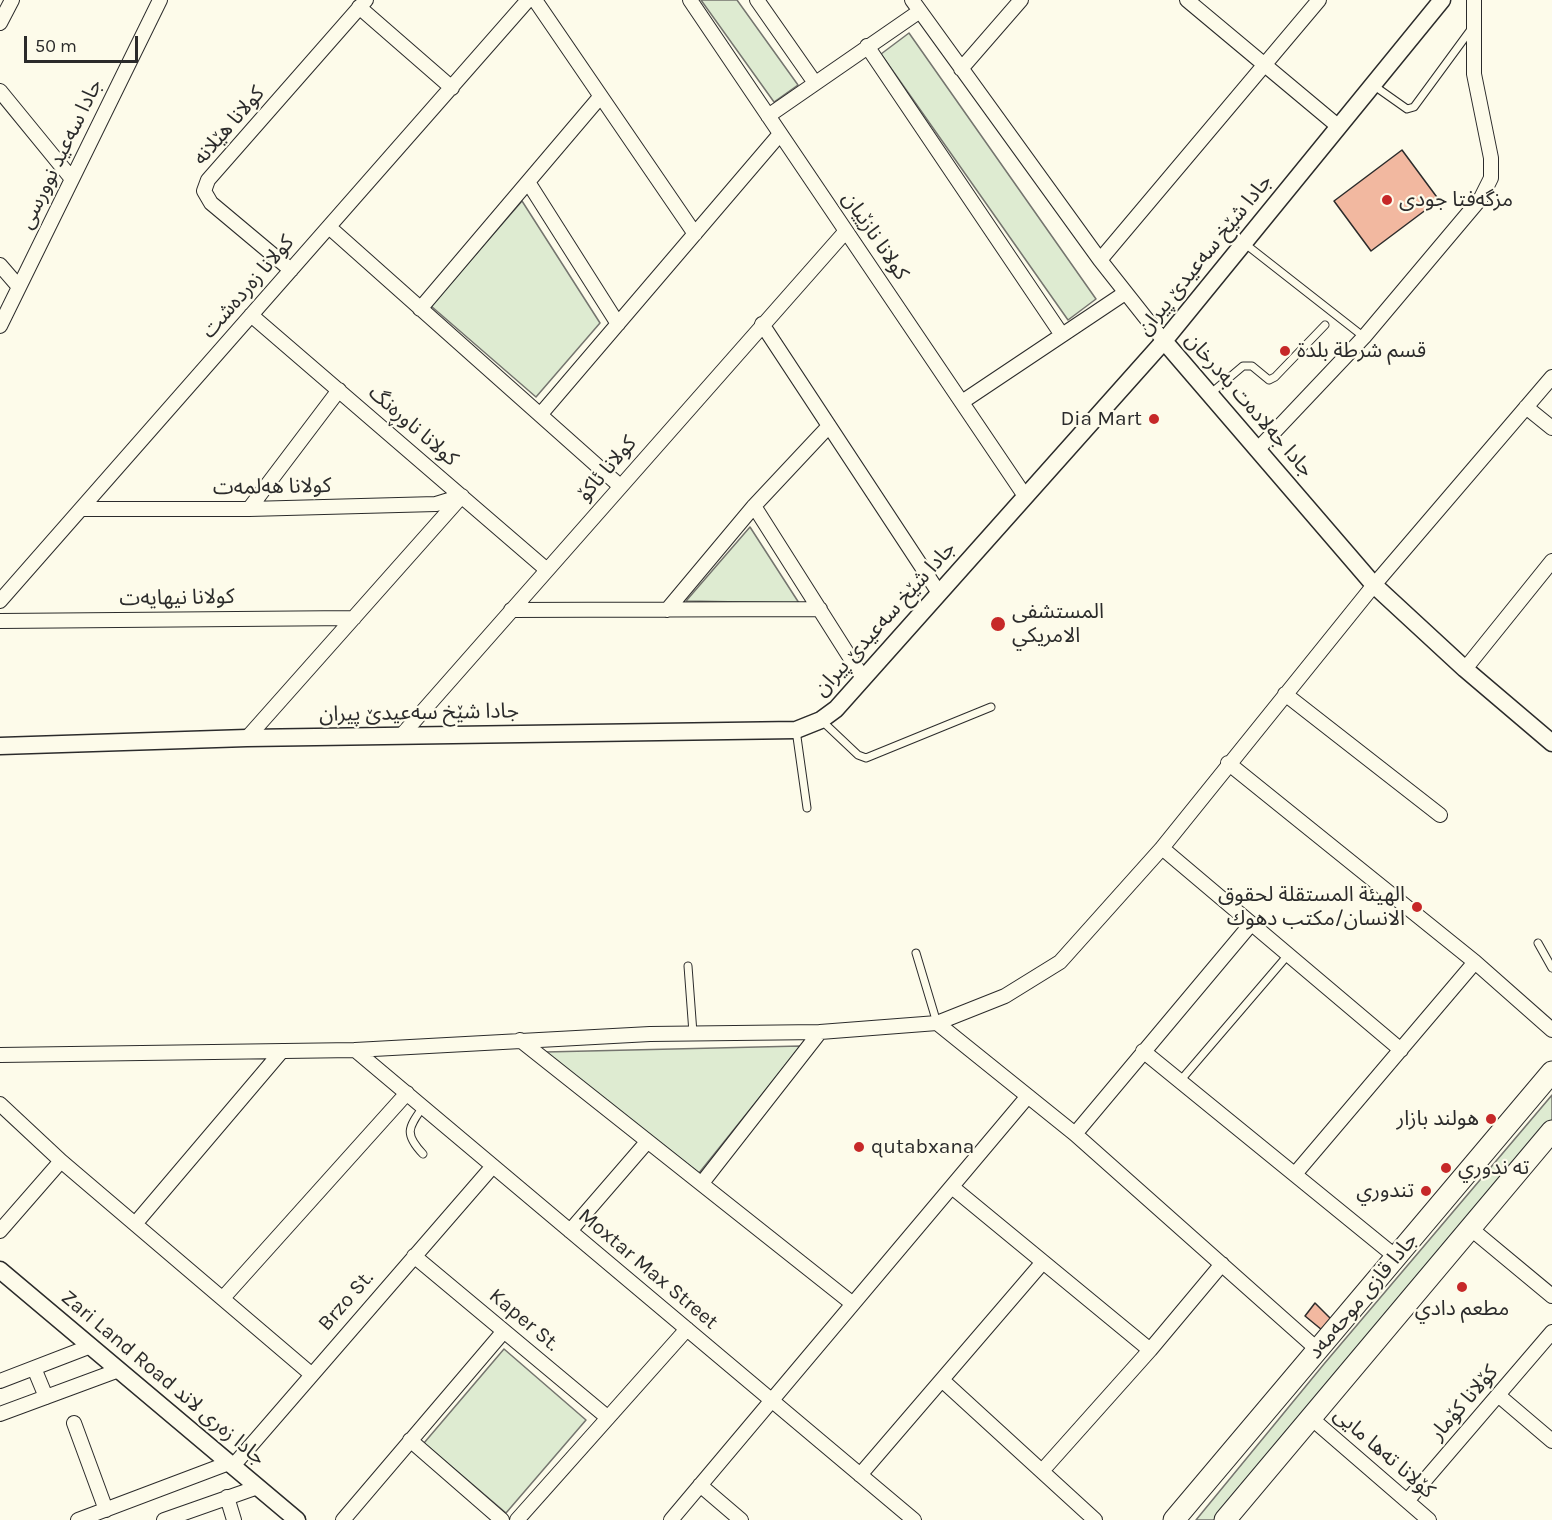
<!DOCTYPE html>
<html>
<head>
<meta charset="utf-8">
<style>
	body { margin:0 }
	#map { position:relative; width:1552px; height:1520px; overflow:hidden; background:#fdfbea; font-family:Karla,sans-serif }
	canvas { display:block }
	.scale { position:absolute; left:24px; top:36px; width:114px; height:27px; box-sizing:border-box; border:3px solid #2b2b2b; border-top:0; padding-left:8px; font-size:18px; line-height:21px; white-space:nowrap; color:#2b2b2b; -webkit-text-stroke:4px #fdfbea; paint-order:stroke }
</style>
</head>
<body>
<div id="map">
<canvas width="1552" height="1520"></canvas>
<div class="scale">50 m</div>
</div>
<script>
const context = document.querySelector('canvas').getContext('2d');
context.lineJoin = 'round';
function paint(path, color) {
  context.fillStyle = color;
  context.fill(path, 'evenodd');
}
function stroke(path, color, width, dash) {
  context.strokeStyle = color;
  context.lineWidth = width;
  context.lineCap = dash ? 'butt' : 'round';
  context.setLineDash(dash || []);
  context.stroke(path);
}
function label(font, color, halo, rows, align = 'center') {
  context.font = font + ' Karla,"Noto Sans Arabic",sans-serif';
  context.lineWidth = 4.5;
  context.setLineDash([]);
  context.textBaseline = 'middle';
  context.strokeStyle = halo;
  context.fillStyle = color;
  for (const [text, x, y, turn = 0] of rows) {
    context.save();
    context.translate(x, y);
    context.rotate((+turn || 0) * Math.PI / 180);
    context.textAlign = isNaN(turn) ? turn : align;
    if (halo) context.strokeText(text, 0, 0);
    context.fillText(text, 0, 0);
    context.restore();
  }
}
const green = new Path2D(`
	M701,0H737L798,85L774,102Z
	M909,33L1096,299L1068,320L881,54Z
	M522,201L600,323L536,397L431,306Z
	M750,527L799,603L686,601Z
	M801,1046L699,1173L545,1052Z
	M1552,1095V1121L1217,1520H1196L1324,1364Z
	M504,1349L586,1420L506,1513L424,1443Z`);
paint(green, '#deebd1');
stroke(green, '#74746e', 1.5);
const building = new Path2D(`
	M1402,150L1439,200L1371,251L1334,201Z
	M1315,1303L1331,1319L1322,1330L1305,1316Z`);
paint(building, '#f2b8a0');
stroke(building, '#2b2b2b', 1.5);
const service = new Path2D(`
	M1373,85L1407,109L1414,107L1472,28
	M1244,243L1364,337
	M1210,394L1243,366H1252L1269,380L1275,377L1325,325
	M821,720L858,755L866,758L991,707
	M796,730L807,808
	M1538,943L1552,968
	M916,953L937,1023
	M688,966L693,1033
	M1180,1081L1288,955
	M423,1107C408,1128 404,1134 423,1154`);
const minor = new Path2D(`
	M535,0L695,234
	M690,0L1025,496
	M757,0L815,83
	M912,0L1100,260L1164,341
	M1187,0L1339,127
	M359,7L452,88
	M0,23L12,0
	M867,46L1062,335
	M961,69L1021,0
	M0,91L72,179
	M768,116L920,11
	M528,182L618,324
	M329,227L620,486
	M1100,260L1319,0
	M0,265L19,287
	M291,270L211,203L204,191L208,180L366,0
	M420,309L600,97
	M251,315L547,570
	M762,324L939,593
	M0,326L160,0
	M962,402L1125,293
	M1526,407L1552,428
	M540,415L780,134
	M1258,449L1364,337L1481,198L1491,178V158L1474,74V0
	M754,506L863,678
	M82,509H249L436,504L462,496
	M249,509L339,390
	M0,601L528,0
	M511,610L820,609
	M667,610L754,506L829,426
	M0,621L354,618
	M1465,669L1552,561
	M1285,694L1440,815
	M401,736L846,231
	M247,738L461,497
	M1228,763L1475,962L1552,1030
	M1162,848L1401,1050
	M937,1023L1075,1134L1318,1350
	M520,1040L853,1304
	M355,1050L914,1520
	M1143,1051L1396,1257
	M0,1055L355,1050L650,1034L820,1032L937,1023L1005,996L1060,962L1162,848L1374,585L1552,377
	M0,1104L61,1161L311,1374
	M1075,1134L1251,924
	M1295,1174L1475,962
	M702,1183L820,1032
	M952,1187L1150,1350
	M135,1224L281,1052
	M1470,1228L1552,1296
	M0,1231L61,1161
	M570,1231L647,1142
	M414,1256L607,1417
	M223,1298L407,1093
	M34,1368L46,1397
	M942,1380L1095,1520
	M0,1381L91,1346
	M1498,1395L1552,1441
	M0,1414L119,1370
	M1311,1418L1429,1520
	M74,1423L106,1510
	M410,1440L502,1520
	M233,1466L493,1166
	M1042,1471L1150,1350L1222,1264
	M860,1475L1043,1262
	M700,1485L741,1520
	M227,1497L234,1520
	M1407,1501L1552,1332
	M78,1520L229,1463
	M164,1520L258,1487
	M343,1520L504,1331
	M517,1520L687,1329
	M671,1520L1028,1096`);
const tertiary = new Path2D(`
	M1164,341L1374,585L1465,669L1552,743
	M0,746L247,738L796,730L821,720L836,709L1164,341L1442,0
	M0,1270L297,1520`);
const primary = new Path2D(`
	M1174,1520L1552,1072
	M1225,1520L1552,1131`);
stroke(service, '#2b2b2b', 9);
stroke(minor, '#2b2b2b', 16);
stroke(tertiary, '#2b2b2b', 19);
stroke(primary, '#2b2b2b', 23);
stroke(service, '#fdfbea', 7);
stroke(minor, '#fdfbea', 14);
stroke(tertiary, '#fdfbea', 16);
stroke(primary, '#fdfbea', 21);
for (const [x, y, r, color] of [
	[1387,200,6,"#c62828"],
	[1285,351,6,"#c62828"],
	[1154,419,6,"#c62828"],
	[998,624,8,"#c62828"],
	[1417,907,6,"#c62828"],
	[1491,1119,6,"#c62828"],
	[859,1147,6,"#c62828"],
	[1446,1168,6,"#c62828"],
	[1426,1191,6,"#c62828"],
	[1462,1287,6,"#c62828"]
]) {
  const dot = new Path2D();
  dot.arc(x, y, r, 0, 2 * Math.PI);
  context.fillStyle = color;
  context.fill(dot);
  stroke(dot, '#fdfbea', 2);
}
label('21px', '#2b2b2b', '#fdfbea', [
	["کولانا هێلانە",229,126,-49],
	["جادا سەعید نوورسی",61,154,-64],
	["کولانا نازێیان",875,236,56],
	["جادا شێخ سەعیدێ پیران",1205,255,-51],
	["کولانا زەردەشت",248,287,-49],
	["جادا جەلادەت بەدرخان",1249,405,49],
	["کولانا ناوڕەنگ",413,426,41],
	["کولانا ئاکۆ",607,469,-49],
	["کولانا هەلمەت",272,487,-1],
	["کولانا نیهایەت",177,598,-1],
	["جادا شێخ سەعیدێ پیران",885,619,-48],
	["جادا شێخ سەعیدێ پیران",419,713,-1],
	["Moxtar Max Street",648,1269,40],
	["جادا قازی موحەمەد",1363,1296,-50],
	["Brzo St.",346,1301,-49],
	["Kaper St.",524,1320,40],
	["Zari Land Road جادا زەری لاند",163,1378,40],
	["کۆلانا کۆمار",1464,1403,-49],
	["کۆلانا تەها مایی",1384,1453,41]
]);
label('21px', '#2b2b2b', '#fdfbea', [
	["مزگەفتا جودی",1399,200],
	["قسم شرطة بلدة",1297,351],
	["Dia Mart",1142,419,"right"],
	["المستشفى",1012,612],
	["الامريكي",1012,636],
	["الهيئة المستقلة لحقوق",1405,895,"right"],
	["الانسان/مكتب دهوك",1405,919,"right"],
	["هولند بازار",1479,1119,"right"],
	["qutabxana",871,1147],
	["ته ندوري",1458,1168],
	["تندوري",1414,1191,"right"],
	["مطعم دادي",1462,1309,"center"]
], 'left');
</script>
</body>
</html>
